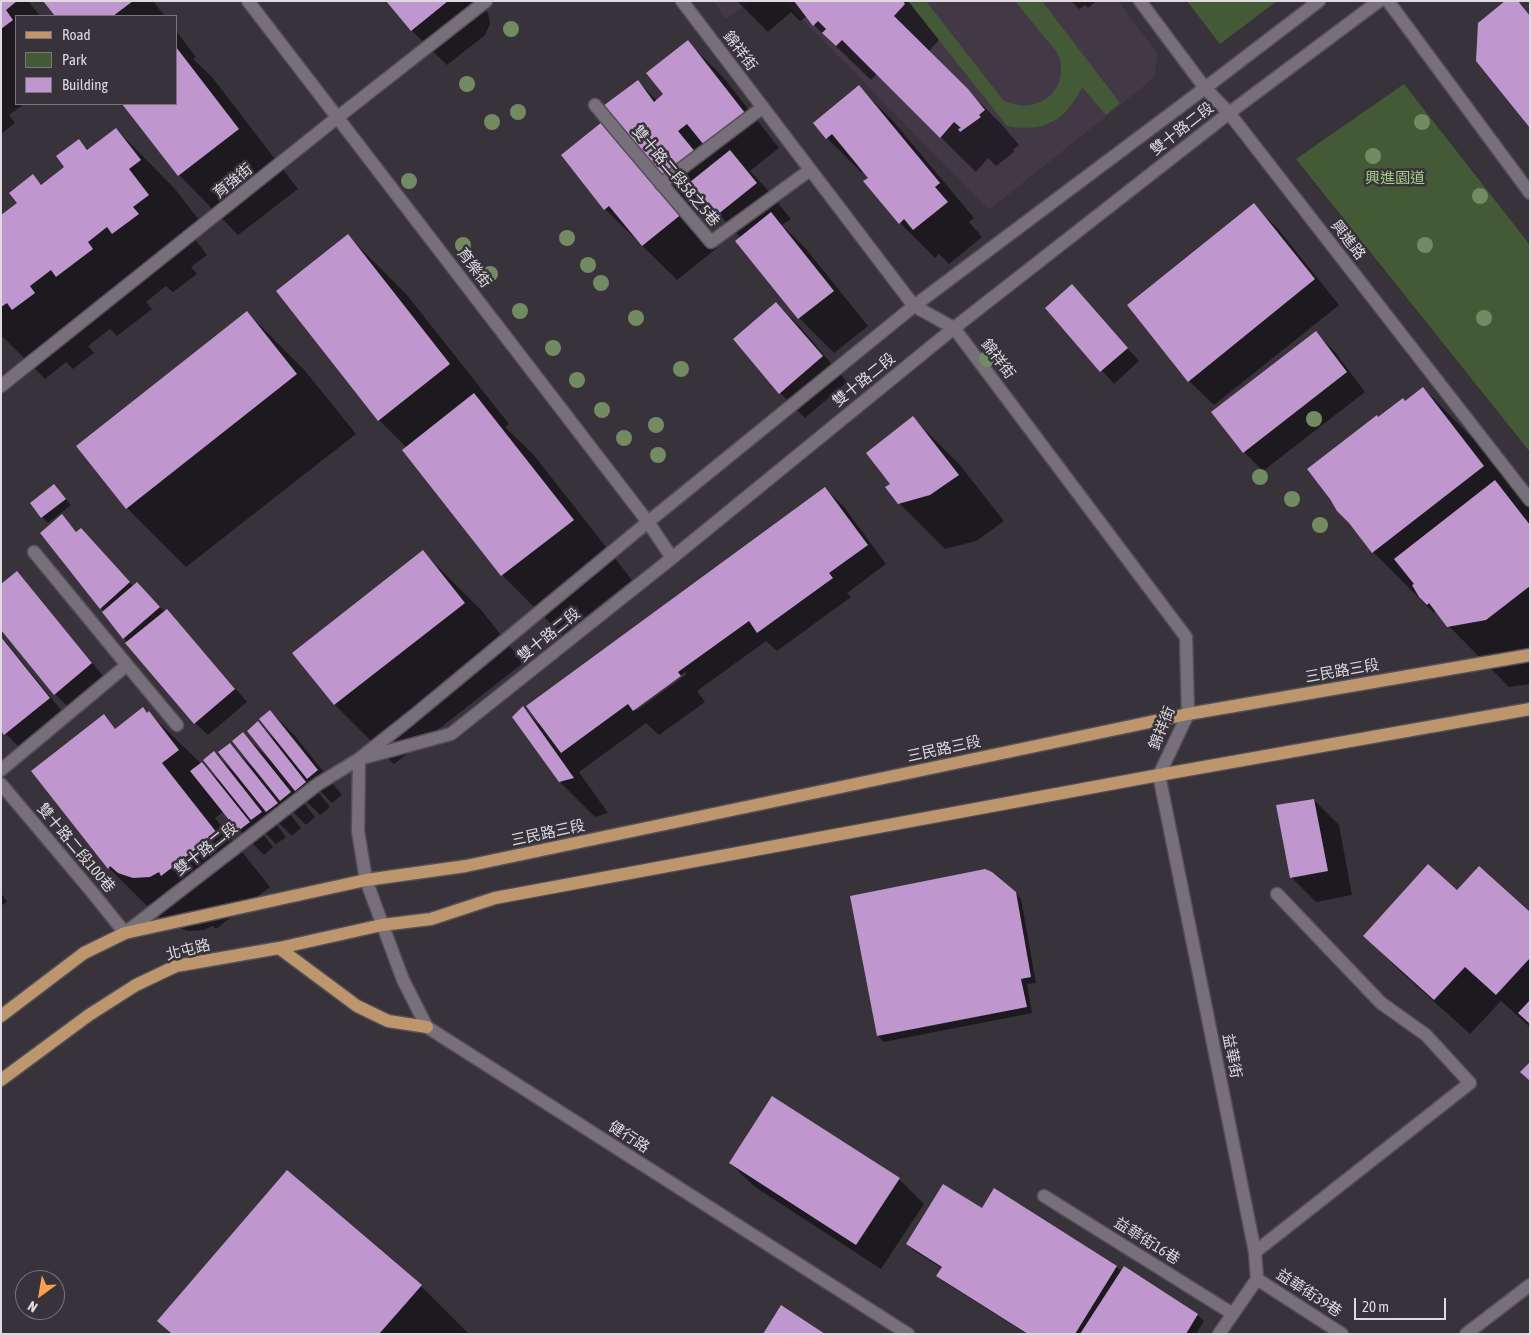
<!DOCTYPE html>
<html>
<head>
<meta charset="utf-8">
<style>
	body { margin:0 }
	#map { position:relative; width:1531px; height:1335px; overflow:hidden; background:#38323a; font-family:"Asap Condensed",sans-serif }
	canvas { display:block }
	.frame { position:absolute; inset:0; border:2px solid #dedae0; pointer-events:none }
	.legend { position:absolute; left:15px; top:15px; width:162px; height:90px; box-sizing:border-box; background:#38323a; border:1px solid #7a757c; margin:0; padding:6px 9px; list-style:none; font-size:15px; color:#dedae0 }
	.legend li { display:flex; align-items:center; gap:10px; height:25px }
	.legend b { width:25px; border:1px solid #7a757c }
	.north { position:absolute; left:15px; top:1270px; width:50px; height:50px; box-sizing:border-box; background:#38323a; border:1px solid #7a757c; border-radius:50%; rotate:212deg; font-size:14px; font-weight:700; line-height:20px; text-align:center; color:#dedae0 }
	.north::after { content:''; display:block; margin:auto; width:18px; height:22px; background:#fb9e50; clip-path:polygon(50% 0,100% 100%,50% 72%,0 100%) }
	.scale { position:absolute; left:1354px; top:1298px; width:92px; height:22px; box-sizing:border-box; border:2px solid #dedae0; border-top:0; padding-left:6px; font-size:15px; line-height:18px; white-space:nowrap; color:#dedae0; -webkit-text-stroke:4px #38323a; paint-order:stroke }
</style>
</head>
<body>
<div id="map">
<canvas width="1531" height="1335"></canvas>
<div class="frame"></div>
<ul class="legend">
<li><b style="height:6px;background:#bd966d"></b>Road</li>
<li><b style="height:14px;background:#445a36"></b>Park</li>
<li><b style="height:14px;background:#bf97ce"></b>Building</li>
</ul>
<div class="north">N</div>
<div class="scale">20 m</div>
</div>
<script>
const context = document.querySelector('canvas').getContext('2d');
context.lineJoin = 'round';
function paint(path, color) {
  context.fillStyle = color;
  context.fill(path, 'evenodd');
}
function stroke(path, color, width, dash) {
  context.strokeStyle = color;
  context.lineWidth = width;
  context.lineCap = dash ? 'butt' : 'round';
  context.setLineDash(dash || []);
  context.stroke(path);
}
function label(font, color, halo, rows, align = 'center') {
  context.font = font + ' "Asap Condensed","Noto Sans TC",sans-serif';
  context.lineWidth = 5;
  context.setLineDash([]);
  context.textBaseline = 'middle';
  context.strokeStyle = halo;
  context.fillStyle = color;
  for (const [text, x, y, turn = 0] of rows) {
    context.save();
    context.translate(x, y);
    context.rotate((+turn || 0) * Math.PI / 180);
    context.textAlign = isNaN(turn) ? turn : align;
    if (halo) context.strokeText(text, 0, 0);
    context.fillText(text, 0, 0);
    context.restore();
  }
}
paint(new Path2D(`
	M713,1H750L726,19Z
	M784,1H1118L1158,54L1154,78L989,210Z`), '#423846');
paint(new Path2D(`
	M908,1H926L1003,100C1018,107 1032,108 1047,98C1060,89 1064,71 1059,56C1056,50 1049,43 1045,38C1035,26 1025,13 1015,1H1042L1120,103L1106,115L1082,87C1066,120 1045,133 1007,126Z
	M1187,1H1277L1220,44Z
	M1404,84L1530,245V452L1296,159Z`), '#445a36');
paint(new Path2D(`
	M1,1H28L40,16H16V104H24L9,115L15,123L1,134Z
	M45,1H153L165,16H56Z
	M388,1H478L488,13L490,24L485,35L447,65L412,31Z
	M737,1H908L939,40L929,51L1003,126L1019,145L1013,150L1014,152L996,166L988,158L976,172L877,74L871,80L814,25L807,16L800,21L791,12L768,32Z
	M1071,1H1097L1088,8L1085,5L1079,9Z
	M176,31L196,57L193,59L212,77L298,189L238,235L179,175L124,104H176Z
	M688,42L723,77L779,148L750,171L765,187L791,219L782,225L806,249L868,326L834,353L799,318L737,241L741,238L709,204L697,214L662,179L638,81L657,101L665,95Z
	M858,86L893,121L974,218L969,222L982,237L949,264L939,254L935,258L900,223L865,171L862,173L827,138L814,123Z
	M602,124L688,213L717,248L677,280L605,209L562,156Z
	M116,129L175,189L199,220L187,229L207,255L191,267L197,274L173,292L166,286L146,302L152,309L117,336L110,329L88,346L94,353L73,369L66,362L45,379L1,335V217L19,203L32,175L42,185L66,167L79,140L88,150Z
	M1254,205L1278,229L1339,305L1214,405L1189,381Z
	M348,236L407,295L509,424L505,427L533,454L632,580L562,635L502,575L404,450L407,448L379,420Z
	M1072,286L1139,361L1114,384L1046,308Z
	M776,303L801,328L847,382L805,418L780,393Z
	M247,312L306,372L356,434L186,567L127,508Z
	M1316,333L1335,352L1365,392L1263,471L1244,452Z
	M1423,388L1483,449L1530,509V684L1509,687L1435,612L1434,613L1373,552L1352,524L1379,418L1405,402Z
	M913,418L959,464L1004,521L976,541L945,549L899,503L891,484Z
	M54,485L71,505L48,523L42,517Z
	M825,488L844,507L886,564L847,593L851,597L777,651L766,641L697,691L705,702L659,735L646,723L579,772L608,813L595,817L560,782L523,708L538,724ZM685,672L687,674L636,711V708Z
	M62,516L77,532L93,542L134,587L137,584L191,638L247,702L208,735L195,723L124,638L104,613L105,612L101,608Z
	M423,552L482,611L523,663L394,764L335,705L294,653Z
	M17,573L29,586L104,677L68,707L55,694L1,628Z
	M1,636L62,711L18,746L1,729Z
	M270,711L295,736L342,795L332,803L316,787L315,788L330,807L320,815L296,791L295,792L315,817L306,825L284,803L282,804L301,828L292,836L269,813L268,814L286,837L276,844L260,828L259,829L273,847L264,855L239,830L224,811L215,818L270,887L216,929L213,926L204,930L188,931L163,922L109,868L115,730L149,713L217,779L219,778L214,753L235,773L236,772L229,744L253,768L255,767L243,734L269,759L270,758L258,723L274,739L276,738Z
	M1314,800L1339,825L1352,895L1316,902L1291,877Z
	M1015,892L1021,899L1036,983L1027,984L1032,1013L884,1042L878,1036L851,897Z
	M1457,892L1530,914V1027L1501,1001L1470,1034L1400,971L1365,936Z
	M1,893L7,902L1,906Z
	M730,1163L899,1179L924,1204L881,1269L755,1187Z
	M994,1190L1117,1267L1122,1272L1124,1268L1198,1315L1204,1321L1196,1334H1027L944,1282L938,1276L943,1269L913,1250L907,1244L982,1210Z
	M421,1286L469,1334H171L159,1321Z`), '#0007');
paint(new Path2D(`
	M1,1H17L6,10L13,20L1,29Z
	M43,1H133L113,16H55Z
	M386,1H448L411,31Z
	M794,1H903L905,4L894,16L968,89L985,110L979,115L981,117L960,132L958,129L961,128L954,122L940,138L842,40L836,46L822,33L826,29L818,21L813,26Z
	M1505,1H1518L1530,16V128L1476,61L1478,23Z
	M688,40L745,113L704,145L687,124L678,131L696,153L661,180L603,106L638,80L654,102L663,94L646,73Z
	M176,47L239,129L178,176L122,104H176Z
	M859,85L940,183L935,187L948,202L913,230L904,219L899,224L863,181L868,178L832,134L826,139L813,123Z
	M602,122L649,180L653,176L683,213L642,246L609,206L604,210L561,155Z
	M116,128L141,160L129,169L149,195L133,207L139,214L112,234L107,227L88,242L93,249L56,277L51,270L30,286L35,293L12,310L7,303L1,307V215L17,203L9,193L33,174L41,185L64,167L56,156L79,139L87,150Z
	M730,150L757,183L717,215L690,182Z
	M1254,203L1315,279L1188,382L1127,305Z
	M771,212L834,291L798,319L735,241Z
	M348,234L450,364L378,421L276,291Z
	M1072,284L1128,348L1100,372L1045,308Z
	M776,302L823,356L779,394L733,339Z
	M247,311L297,374L126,509L76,446Z
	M1316,331L1347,372L1243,453L1211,412Z
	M1423,387L1484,466L1372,553L1349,523L1337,511L1330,499L1307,469L1377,415L1378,417L1403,398L1405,401Z
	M474,393L574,520L501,576L402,450Z
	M913,416L959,475L930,495L898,504L885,487L890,484L866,453Z
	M1495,480L1530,525V586L1486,620L1447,627L1429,603L1427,605L1419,597L1412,585L1414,584L1394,559Z
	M54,484L66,499L41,518L30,503Z
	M825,487L868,545L829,573L833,578L757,633L749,621L678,672L681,676L633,711L628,704L561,753L526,706Z
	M62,514L76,532L81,528L130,582L100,609L40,533Z
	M423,550L465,603L334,705L292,653Z
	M17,571L92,663L54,695L1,630V584Z
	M137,582L160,607L123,639L102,612Z
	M167,609L235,689L194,724L125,643Z
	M1,637L50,698L4,735L1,731Z
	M523,706L574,778L559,782L512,717Z
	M143,707L147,713L149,711L179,750L162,763L217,833L161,876L159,872L150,877L133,878L118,873L110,866L108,869L31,771L104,714L115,729Z
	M270,710L318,770L307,779L259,719Z
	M258,721L306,782L295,791L247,731Z
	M243,732L291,792L280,801L232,741Z
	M230,743L278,803L266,812L218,752Z
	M214,751L262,812L251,820L203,760Z
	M202,762L250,822L238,831L190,771Z
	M1314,799L1328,871L1290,878L1276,805Z
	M1428,864L1457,890L1479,866L1530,912V958L1496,995L1465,967L1434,1000L1363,936Z
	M985,869L992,872L1016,892L1031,977L1021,979L1027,1007L877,1036L850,896Z
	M1530,1000V1024L1518,1013Z
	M1530,1062V1081L1520,1072Z
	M772,1096L900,1178L856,1245L729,1163Z
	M287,1170L422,1285L379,1334H172L157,1321Z
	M943,1184L982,1208L994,1188L1117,1266L1075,1334H1028L936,1276L942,1267L906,1244Z
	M1124,1266L1198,1314L1186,1334H1080Z
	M781,1305L825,1334H763Z`), '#bf97ce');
const minor = new Path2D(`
	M248,1L648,522L672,558
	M682,1L914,306L954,328L1186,637L1188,714L1159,775L1255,1252L1257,1279L1219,1334
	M1140,1L1205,88L1229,113L1530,500
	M1388,1L1530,193
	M595,105C633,151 672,196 711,242L810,170
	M661,184L763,107
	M1,386L338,117L486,1
	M127,665L177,725
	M1,770L127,665L34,552
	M1,784L92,892L125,933L318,784L359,759L411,718L648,522L914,306L1205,88L1319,1
	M1044,1196L1233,1314
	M1255,1252L1470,1083L1426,1035L1381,1003L1277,894
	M1257,1279L1342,1334
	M908,1334L427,1027L403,980L366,880L358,831L359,759L451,734L672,558L954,328L1229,113L1379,1
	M1466,1334L1530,1285`);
const major = new Path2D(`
	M279,948L357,1006L388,1021L427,1027
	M1,1016L84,953L125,933L366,880L466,866L1188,714L1530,655
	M1,1080L89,1015L136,985L176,966L279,948L382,925L431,919L495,898L1159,775L1530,709`);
stroke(minor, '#544f56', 15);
stroke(major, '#544f56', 15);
stroke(minor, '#77707a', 12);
stroke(major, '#bd966d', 12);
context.fillStyle = '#738b62';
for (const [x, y] of [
	[511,29],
	[467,84],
	[518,112],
	[492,122],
	[1422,122],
	[1373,156],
	[409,181],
	[1480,196],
	[567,238],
	[463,245],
	[1425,245],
	[588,265],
	[490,274],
	[601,283],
	[520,311],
	[636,318],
	[1484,318],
	[553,348],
	[987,359],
	[681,369],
	[577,380],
	[602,410],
	[1314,419],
	[656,425],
	[624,438],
	[658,455],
	[1260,477],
	[1292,499],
	[1320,525]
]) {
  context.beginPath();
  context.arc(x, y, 8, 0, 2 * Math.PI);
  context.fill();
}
label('15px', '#dedae0', '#38323a', [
	["錦祥街",740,51,53],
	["雙十路二段",1182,129,-38],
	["雙十路二段58之5巷",676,176,50],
	["育強街",233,181,-39],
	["興進路",1348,240,52],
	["育樂街",474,268,53],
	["錦祥街",998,359,53],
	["雙十路二段",864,380,-39],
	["雙十路二段",549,635,-39],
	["三民路三段",1342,671,-10],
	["錦祥街",1162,728,-68],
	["三民路三段",944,749,-12],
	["三民路三段",548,833,-12],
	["雙十路二段100巷",76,848,50],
	["雙十路二段",206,849,-38],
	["北屯路",188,950,-14],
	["益華街",1232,1056,79],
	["健行路",629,1137,33],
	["益華街16巷",1147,1241,32],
	["益華街39巷",1309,1293,33]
]);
label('15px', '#a3d382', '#38323a', [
	["興進園道",1395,178]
]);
</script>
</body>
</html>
